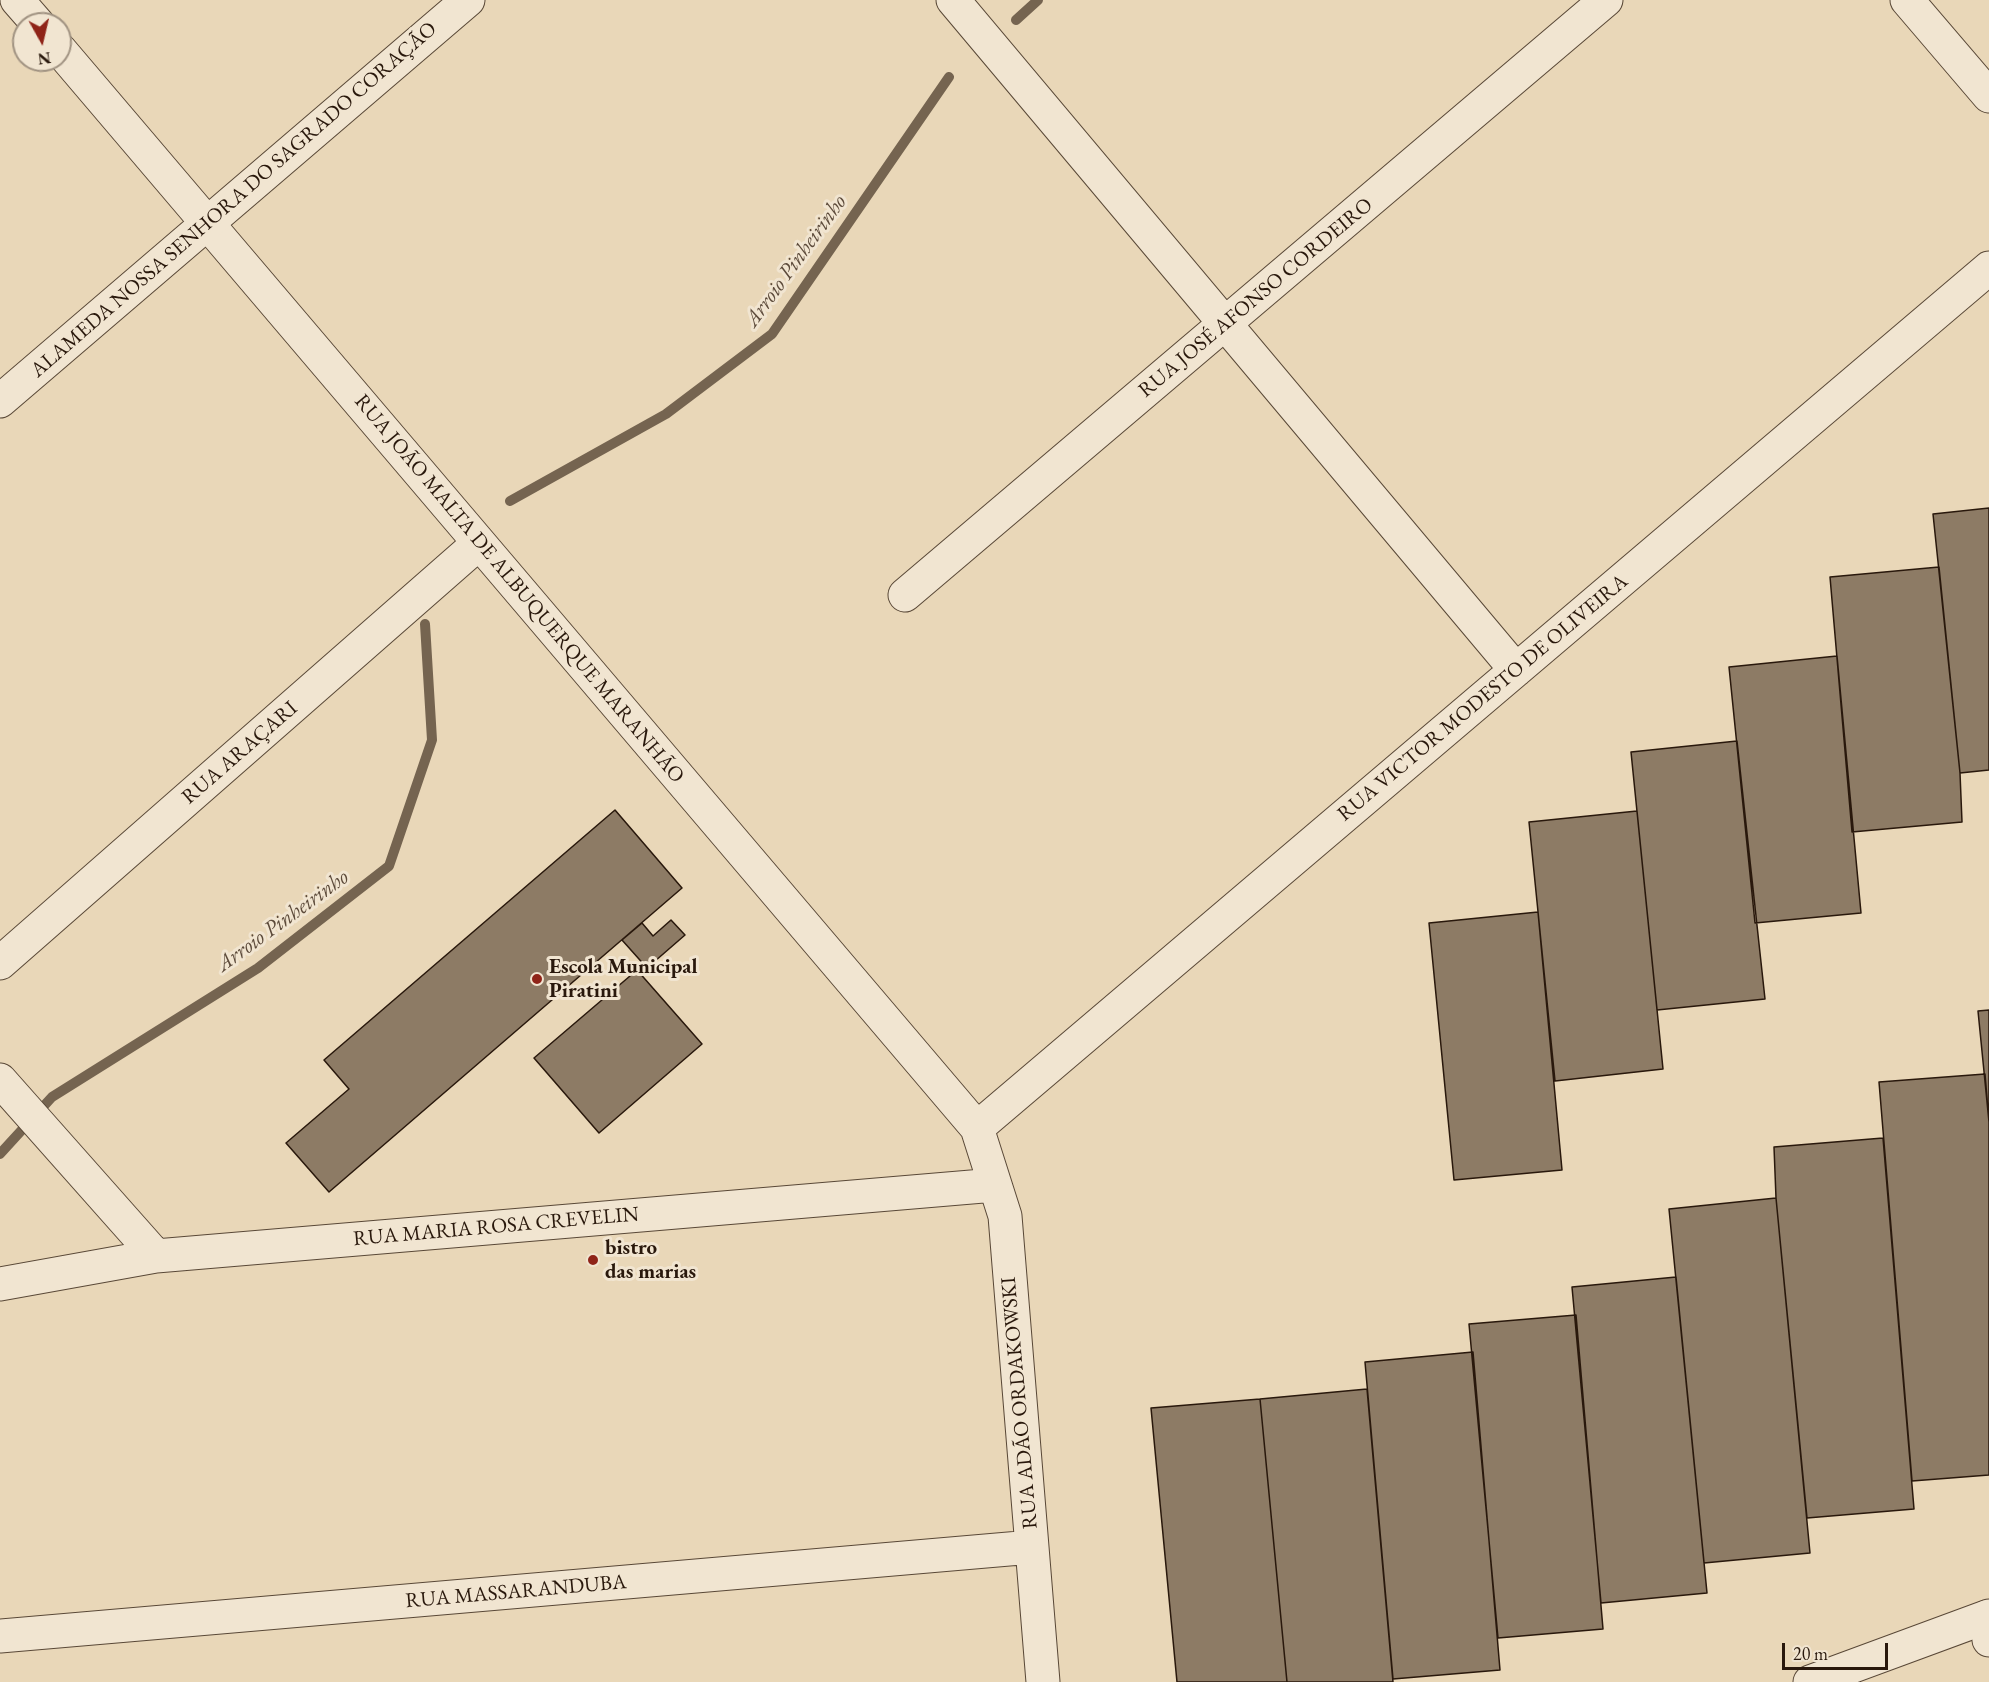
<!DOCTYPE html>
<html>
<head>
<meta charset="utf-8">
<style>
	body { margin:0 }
	#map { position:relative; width:1989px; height:1682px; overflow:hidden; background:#e9d7b8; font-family:"EB Garamond",serif }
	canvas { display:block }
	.north { position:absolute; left:12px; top:12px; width:60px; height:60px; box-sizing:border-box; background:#f1e5d1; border:2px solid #a19382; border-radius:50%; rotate:172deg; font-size:16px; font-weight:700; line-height:24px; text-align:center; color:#29180c }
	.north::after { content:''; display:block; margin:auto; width:21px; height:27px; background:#8f2418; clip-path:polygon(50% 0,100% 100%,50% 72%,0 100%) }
	.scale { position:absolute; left:1782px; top:1643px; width:106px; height:27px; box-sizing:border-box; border:3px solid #29180c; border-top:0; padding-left:8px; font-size:18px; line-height:21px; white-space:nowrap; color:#29180c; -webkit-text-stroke:4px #f1e5d1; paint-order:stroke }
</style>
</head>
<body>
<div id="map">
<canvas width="1989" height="1682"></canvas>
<div class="north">N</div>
<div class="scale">20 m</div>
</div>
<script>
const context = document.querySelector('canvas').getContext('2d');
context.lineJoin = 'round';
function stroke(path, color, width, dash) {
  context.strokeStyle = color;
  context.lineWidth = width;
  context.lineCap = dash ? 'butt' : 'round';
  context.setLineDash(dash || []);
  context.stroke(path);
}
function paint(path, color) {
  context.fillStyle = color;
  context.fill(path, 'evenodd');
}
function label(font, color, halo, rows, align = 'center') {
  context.font = font + ' "EB Garamond",serif';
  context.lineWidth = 6;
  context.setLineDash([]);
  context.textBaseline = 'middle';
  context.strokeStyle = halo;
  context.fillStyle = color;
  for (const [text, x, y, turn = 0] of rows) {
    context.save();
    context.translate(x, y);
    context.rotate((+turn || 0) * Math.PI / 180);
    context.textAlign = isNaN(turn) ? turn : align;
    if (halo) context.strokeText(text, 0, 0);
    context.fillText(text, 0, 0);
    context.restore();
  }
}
stroke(new Path2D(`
	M1016,20L1038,0
	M510,501L666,414L772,334L949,77
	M0,1154L52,1097L258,968L389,866L432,740L425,624`), '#756450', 10);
const building = new Path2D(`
	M1989,508V770L1960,773L1933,514Z
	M1939,567L1960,773L1962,822L1852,832L1830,577Z
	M1837,656L1861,913L1755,923L1729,667Z
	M1737,741L1765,999L1657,1010L1631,752Z
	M615,810L682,888L329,1192L286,1143L349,1089L324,1060Z
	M1637,811L1663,1069L1555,1081L1529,822Z
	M1538,912L1562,1170L1454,1180L1429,923Z
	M671,920L685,935L647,968L622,940L642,923L653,936Z
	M637,970L702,1044L599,1133L534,1058Z
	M1989,1010V1122L1978,1011Z
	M1985,1074L1989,1122V1475L1912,1481L1879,1082Z
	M1883,1138L1914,1509L1807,1518L1776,1198L1774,1147Z
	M1776,1198L1810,1553L1704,1563L1669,1209Z
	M1676,1277L1707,1593L1601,1603L1572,1287Z
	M1576,1315L1603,1629L1498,1638L1469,1324Z
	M1473,1352L1500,1670L1393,1679L1365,1362Z
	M1367,1389L1393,1682H1287L1260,1399Z
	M1260,1399L1287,1682H1177L1151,1408Z`);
paint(building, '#8d7b65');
stroke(building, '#29180c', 1.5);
const minor = new Path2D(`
	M17,0L38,24
	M953,0L1516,670
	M1907,0L1989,96
	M60,50L977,1128L1005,1216L1043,1682
	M905,595L1606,0
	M0,963L479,543
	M0,1080L156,1256
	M977,1128L1989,268
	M0,1284L156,1256L995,1185
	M1987,1617L1989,1640
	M0,1636L1032,1547`);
const tertiary = new Path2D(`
	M0,401L468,0
	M1810,1682L1989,1616`);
stroke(minor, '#594837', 35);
stroke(tertiary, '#594837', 35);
stroke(minor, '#f1e5d1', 33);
stroke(tertiary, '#f1e5d1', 33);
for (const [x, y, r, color] of [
	[537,979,6,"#8f2418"],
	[593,1260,6,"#8f2418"]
]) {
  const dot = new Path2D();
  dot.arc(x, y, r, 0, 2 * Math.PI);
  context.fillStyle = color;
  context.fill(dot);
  stroke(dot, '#f1e5d1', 2);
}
label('21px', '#29180c', '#f1e5d1', [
	["ALAMEDA NOSSA SENHORA DO SAGRADO CORAÇÃO",234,200,-41],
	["RUA JOSÉ AFONSO CORDEIRO",1256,298,-40],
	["RUA JOÃO MALTA DE ALBUQUERQUE MARANHÃO",519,589,50],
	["RUA VICTOR MODESTO DE OLIVEIRA",1483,698,-40],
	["RUA ARAÇARI",240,753,-41],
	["RUA MARIA ROSA CREVELIN",496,1227,-5],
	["RUA ADÃO ORDAKOWSKI",1020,1403,-95],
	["RUA MASSARANDUBA",516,1592,-5]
]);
label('bold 21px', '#29180c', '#f1e5d1', [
	["Escola Municipal",549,967],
	["Piratini",549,991],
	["bistro",605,1248],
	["das marias",605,1272]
], 'left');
label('italic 22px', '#5c4a3a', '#f1e5d1', [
	["Arroio Pinheirinho",796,261,-54],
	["Arroio Pinheirinho",283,921,-36]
]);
</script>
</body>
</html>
